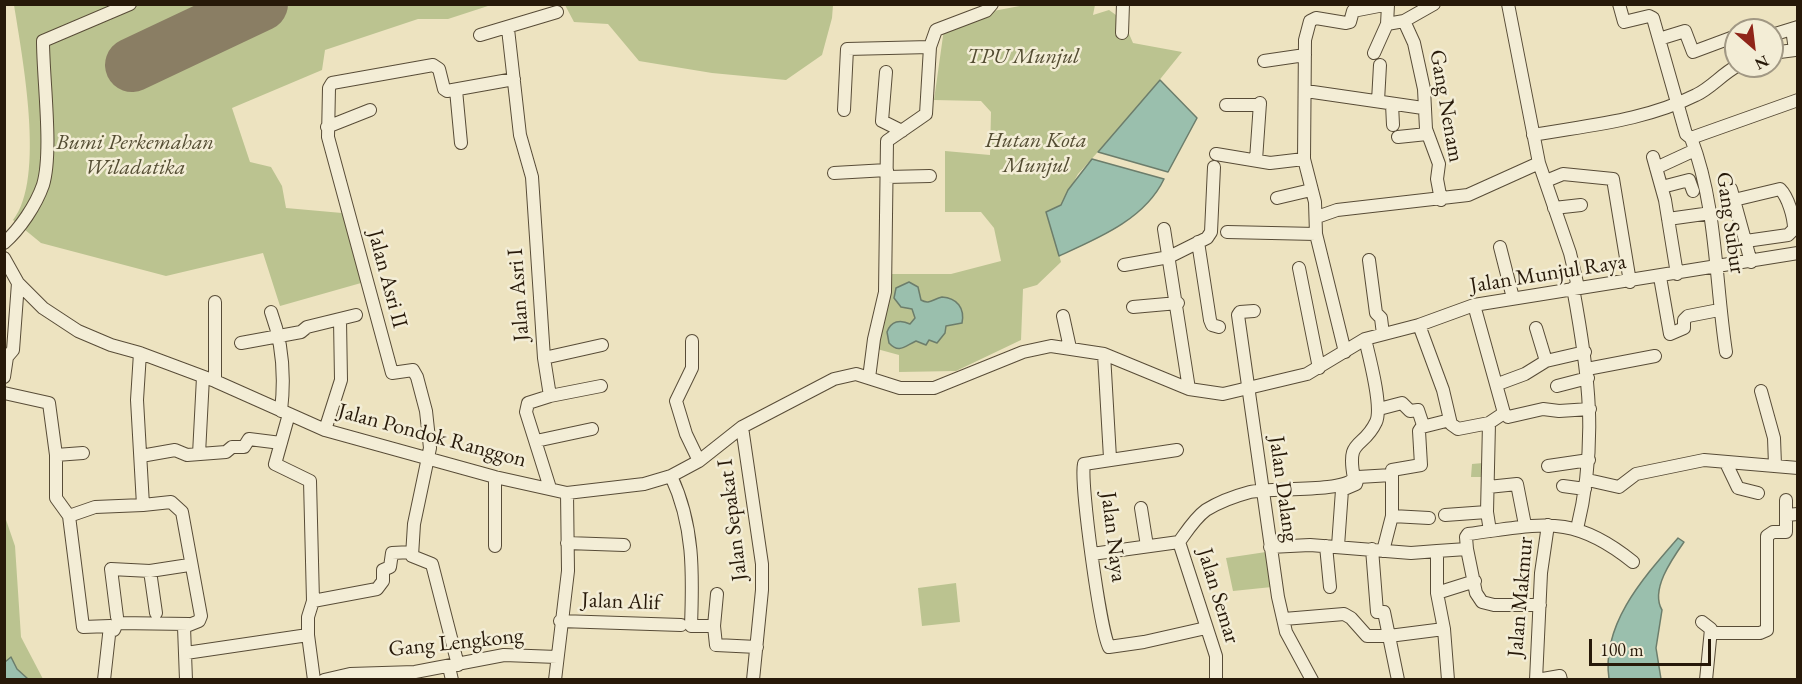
<!DOCTYPE html>
<html>
<head>
<meta charset="utf-8">
<style>
	body { margin:0 }
	#map { position:relative; width:1802px; height:684px; overflow:hidden; background:#ede3c0; font-family:"EB Garamond",serif }
	canvas { display:block }
	.frame { position:absolute; inset:0; border:6px solid #271909; pointer-events:none }
	.north { position:absolute; left:1724px; top:18px; width:60px; height:60px; box-sizing:border-box; background:#f3edd6; border:2px solid #a19884; border-radius:50%; rotate:152deg; font-size:16px; font-weight:700; line-height:24px; text-align:center; color:#271909 }
	.north::after { content:''; display:block; margin:auto; width:21px; height:27px; background:#8f2418; clip-path:polygon(50% 0,100% 100%,50% 72%,0 100%) }
	.scale { position:absolute; left:1589px; top:639px; width:122px; height:27px; box-sizing:border-box; border:3px solid #271909; border-top:0; padding-left:8px; font-size:18px; line-height:21px; white-space:nowrap; color:#271909; -webkit-text-stroke:4px #f3edd6; paint-order:stroke }
</style>
</head>
<body>
<div id="map">
<canvas width="1802" height="684"></canvas>
<div class="frame"></div>
<div class="north">N</div>
<div class="scale">100 m</div>
</div>
<script>
const context = document.querySelector('canvas').getContext('2d');
context.lineJoin = 'round';
function paint(path, color) {
  context.fillStyle = color;
  context.fill(path, 'evenodd');
}
function stroke(path, color, width, dash) {
  context.strokeStyle = color;
  context.lineWidth = width;
  context.lineCap = dash ? 'butt' : 'round';
  context.setLineDash(dash || []);
  context.stroke(path);
}
function label(font, color, halo, rows, align = 'center') {
  context.font = font + ' "EB Garamond",serif';
  context.lineWidth = 5;
  context.setLineDash([]);
  context.textBaseline = 'middle';
  context.strokeStyle = halo;
  context.fillStyle = color;
  for (const [text, x, y, turn = 0] of rows) {
    context.save();
    context.translate(x, y);
    context.rotate((+turn || 0) * Math.PI / 180);
    context.textAlign = isNaN(turn) ? turn : align;
    if (halo) context.strokeText(text, 0, 0);
    context.fillText(text, 0, 0);
    context.restore();
  }
}
paint(new Path2D(`
	M14,5H491L448,19H418L325,50L322,70L232,108L250,162L271,167L282,186L286,208L342,213L361,283L280,306L263,253L166,276L41,243L13,220C46,179 22,56 14,5Z
	M565,5L833,4V5L832,18L822,55L786,80L712,73L639,61L608,24L574,22Z
	M1025,5H1095L1093,15L1109,10L1123,20L1133,43L1182,52L1132,114L1078,174L1061,205L1047,212L1061,262L1037,285L1023,289L1021,340L956,371L899,372V355L877,349L884,274H951L1001,261L994,228L981,212H945V151L990,155L991,112L981,101L934,100L944,29L988,12Z
	M1483,463V477H1471L1472,464Z
	M4,514L15,546L21,637L43,679H5Z
	M1266,552L1272,587L1233,591L1226,558Z
	M956,583L960,622L922,626L918,588Z`), '#bbc390');
const water = new Path2D(`
	M1160,80L1197,118L1168,172L1098,152Z
	M1092,159L1164,179C1145,219 1099,238 1059,256L1046,212L1061,205L1068,190Z
	M909,282L918,287L921,300C929,305 933,299 942,297C957,298 965,308 962,323L946,326L945,333L937,343L929,340L926,345L916,341C905,346 899,354 889,343L887,332C891,321 900,319 910,324L915,318L912,309L901,307L894,298L896,288Z
	M1678,538L1684,542C1672,559 1650,590 1662,610L1656,648L1661,679H1609C1601,624 1644,577 1678,538Z
	M11,657L17,669L28,679H5V662Z`);
paint(water, '#9abfad');
stroke(water, '#6c7d6b', 1.5);
stroke(new Path2D(`
	M132,65L261,4`), '#8a7e64', 54);
const minor = new Path2D(`
	M1508,4L1539,163L1570,253L1578,287
	M1619,4L1624,22L1649,16L1653,18L1686,134L1691,138C1717,206 1715,280 1726,352
	M1384,5H1388L1387,24L1404,21L1434,4
	M1404,21L1414,43L1424,89L1426,129L1439,164L1437,179L1441,200
	M508,29L520,135L532,177L544,358L550,396L528,403L526,412L550,488
	M1792,29L1795,50H1798
	M1122,33L1123,4
	M480,35L557,12
	M1772,35L1798,27
	M1659,39L1685,31L1693,52L1736,36
	M1374,53L1387,24
	M1772,53L1795,50
	M1264,61L1305,55
	M886,72L882,121L902,131
	M456,90L461,143
	M1306,91L1423,108
	M1378,101L1380,65
	M1392,104L1393,125
	M1226,105H1260
	M844,110L847,49L930,47
	M327,127L370,110
	M1533,135C1589,125 1644,121 1696,95C1711,88 1722,74 1737,66
	M1398,137L1427,134
	M1691,138L1798,100
	M1216,154L1270,163L1304,159
	M1653,157L1665,200L1677,274
	M1256,160L1260,103
	M1656,168L1695,150
	M834,173L887,170
	M887,177L930,176
	M1546,181L1563,174L1613,179L1630,282
	M1662,187L1689,180L1693,191
	M1731,189L1751,262
	M1277,198L1311,190
	M1734,200L1780,189C1788,197 1794,217 1794,229L1788,235L1746,241
	M1554,208L1581,205
	M1317,217L1337,210L1468,195L1539,163
	M1668,219L1711,213
	M1164,229L1189,389
	M1227,232L1316,234
	M1198,242L1210,320L1212,325L1219,327
	M4,243C20,229 36,205 43,185C53,152 43,79 43,41L130,4
	M1500,247L1513,298
	M4,258L18,283L43,308L78,331L111,345L140,353L215,381L325,430L495,477L567,493L644,484L671,476L699,461L742,427L834,379L856,374L900,388H934L1023,352L1051,346L1104,354L1189,389L1223,394L1307,374L1365,339L1419,325L1474,305L1798,253
	M1369,260L1376,313L1381,318L1383,334
	M1124,265L1169,257L1207,238L1211,232L1214,167
	M1299,268L1319,368
	M1660,277L1670,334L1684,328V320L1688,316L1719,310
	M1573,288C1589,374 1598,443 1577,529
	M1474,305L1504,413L1489,423
	M1133,307L1178,303
	M1254,311L1240,312L1238,315L1278,597L1286,632L1312,680
	M271,312C283,344 285,377 281,411
	M1063,316L1070,348
	M1419,325L1443,390L1451,424L1458,429L1489,423
	M1536,328L1546,361
	M692,341V368L676,401L686,434L699,461
	M241,343L301,332L307,327L356,315
	M1345,352L1316,234L1315,202L1304,159L1305,40L1310,21L1316,18L1346,23L1350,22L1353,11L1384,5
	M140,353L137,400L143,505L171,502L182,512L201,616L199,621L184,627L186,680
	M1104,354L1110,458
	M544,358L602,345
	M1587,369L1655,356
	M4,377L7,357L13,350L18,283
	M869,378L874,339L885,292L887,141L926,114L930,47L936,30L986,11L992,4
	M215,381V302
	M1498,384L1525,374L1546,361L1585,352
	M1557,386L1588,378
	M1761,391L1774,438L1775,465
	M4,393L49,403L56,455V498L69,516
	M550,396L601,386
	M1379,409L1402,403L1410,411L1418,410L1423,425L1419,431L1421,465L1392,470V516L1383,551
	M1504,413L1508,417L1543,409L1559,411L1590,409
	M289,414L275,464L310,481L313,601L308,617V635L314,680
	M1489,423L1487,512L1490,531
	M742,427L762,564V590L753,680
	M1422,427L1450,420
	M325,430L341,380L340,320
	M536,441L592,429
	M1177,450L1084,464C1080,483 1100,629 1109,647L1144,642L1206,628
	M199,454L203,377
	M56,455L83,453
	M141,456L175,450L187,455L226,452L232,447H244L249,439L281,443
	M1726,463L1738,488L1758,493
	M1548,466L1589,460
	M671,476C694,525 693,573 691,626H714L716,645L757,647
	M495,477V546
	M1588,480L1619,487L1636,474L1704,460L1798,468
	M1563,486L1585,489
	M1488,487L1517,484L1525,525
	M1786,500V515
	M1141,508L1147,546
	M1445,515L1487,512
	M1392,516L1429,518
	M1179,542C1187,531 1195,518 1206,510C1219,502 1235,496 1250,492C1271,487 1343,493 1354,478C1346,437 1363,450 1376,422C1383,407 1369,356 1365,339
	M1179,542L1216,656V680
	M567,543L624,545
	M1326,546L1330,587
	M1338,546L1342,490L1356,484L1358,477L1392,475
	M1270,547L1310,545L1411,553L1437,551V593L1444,629L1448,680
	M1372,549L1377,612H1384L1398,680
	M1467,549L1466,537L1468,534C1541,525 1571,512 1633,562
	M1437,551L1467,549L1476,593L1482,602L1494,605H1540
	M1092,554L1179,542
	M150,571L156,613
	M1437,593L1475,581
	M313,601L377,589L383,581V570L390,567L392,553L412,552
	M117,617L111,569L150,571L189,565
	M1284,619L1344,614L1351,618L1367,636H1389L1444,629
	M560,621L681,625
	M1702,622L1711,629L1706,680
	M714,626L717,594
	M114,630L117,623L189,624
	M1711,633H1760L1767,630V536L1773,532H1786V515L1798,514
	M186,653L308,635
	M458,665L432,564L412,556L414,524L430,448L426,411L417,377L413,370L392,373L328,137L329,88L332,83L433,65L439,69L444,89L447,91L514,79
	M449,667L452,680
	M104,680L110,626L83,627L69,516L95,507L143,505
	M324,680L350,674L415,672L504,655L557,657
	M555,680L568,571L567,493
	M1536,680L1541,573L1548,525
	M1537,680L1560,676L1561,680`);
stroke(minor, '#584c37', 14);
stroke(minor, '#f3edd6', 12);
label('italic 22px', '#534c32', '#f3edd6', [
	["TPU Munjul",1023,57],
	["Hutan Kota",1036,141],
	["Munjul",1036,166],
	["Bumi Perkemahan",135,143],
	["Wiladatika",135,168]
]);
label('22px', '#271909', '#f3edd6', [
	["Gang Nenam",1446,106,80],
	["Gang Subur",1730,223,82],
	["Jalan Munjul Raya",1548,274,-9],
	["Jalan Asri II",387,279,75],
	["Jalan Asri I",519,295,-94],
	["Jalan Pondok Ranggon",432,436,15],
	["Jalan Dalang",1283,489,82],
	["Jalan Sepakat I",733,520,-97],
	["Jalan Naya",1113,537,83],
	["Jalan Semar",1218,596,73],
	["Jalan Makmur",1521,597,-85],
	["Jalan Alif",621,602,2],
	["Gang Lengkong",456,643,-6]
]);
</script>
</body>
</html>
